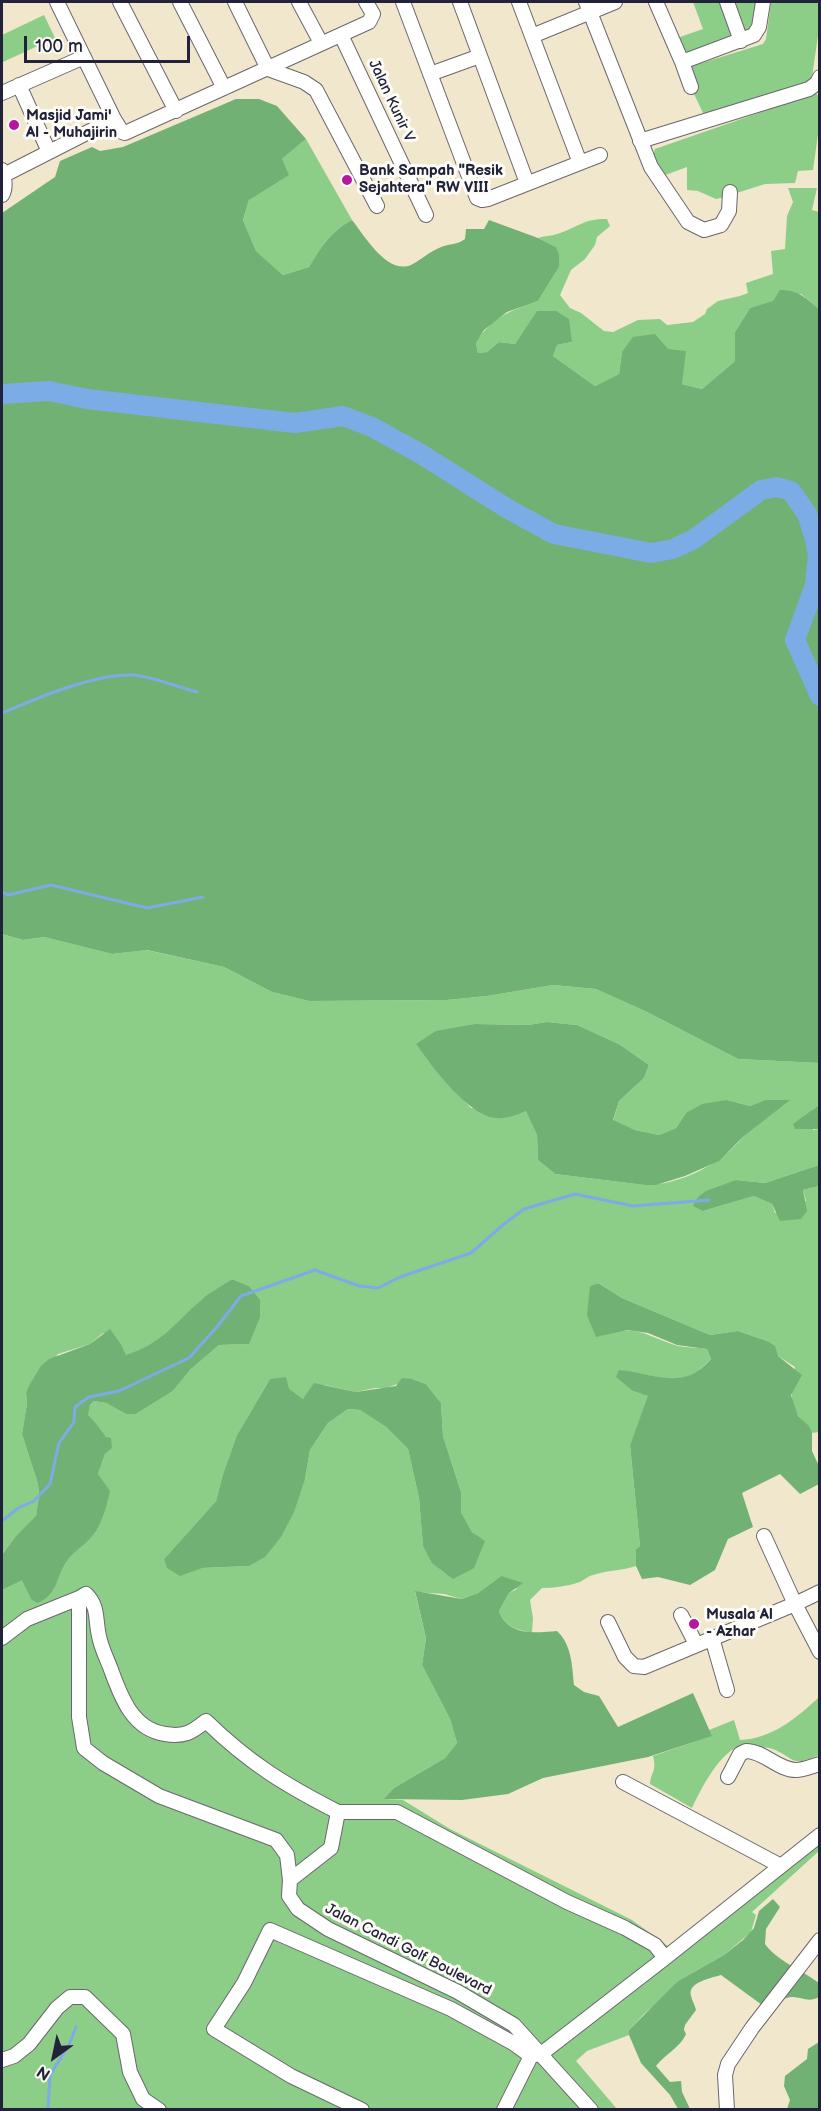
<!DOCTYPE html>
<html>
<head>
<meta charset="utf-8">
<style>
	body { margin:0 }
	#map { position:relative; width:821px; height:2111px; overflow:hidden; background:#f1e7cc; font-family:"Balsamiq Sans",sans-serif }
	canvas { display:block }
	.frame { position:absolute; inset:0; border:3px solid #22223b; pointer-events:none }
	.north { position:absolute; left:24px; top:2027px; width:60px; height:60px; -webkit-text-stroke:4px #fdfcf7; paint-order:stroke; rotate:213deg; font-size:16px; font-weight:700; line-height:24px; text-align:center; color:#22223b }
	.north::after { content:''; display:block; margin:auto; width:21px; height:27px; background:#22223b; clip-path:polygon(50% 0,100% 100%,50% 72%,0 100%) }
	.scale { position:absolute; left:24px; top:36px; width:166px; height:27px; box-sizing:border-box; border:3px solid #22223b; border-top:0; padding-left:8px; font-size:18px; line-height:21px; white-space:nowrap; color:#22223b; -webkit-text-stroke:4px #fdfcf7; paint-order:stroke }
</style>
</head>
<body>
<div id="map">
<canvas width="821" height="2111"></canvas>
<div class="frame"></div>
<div class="north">N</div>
<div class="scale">100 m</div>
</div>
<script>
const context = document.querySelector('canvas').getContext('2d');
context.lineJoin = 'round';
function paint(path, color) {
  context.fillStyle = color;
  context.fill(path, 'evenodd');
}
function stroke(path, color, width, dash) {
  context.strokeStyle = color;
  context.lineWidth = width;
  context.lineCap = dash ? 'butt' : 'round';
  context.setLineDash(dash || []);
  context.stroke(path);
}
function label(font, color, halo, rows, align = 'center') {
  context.font = font + ' "Balsamiq Sans",sans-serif';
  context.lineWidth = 6;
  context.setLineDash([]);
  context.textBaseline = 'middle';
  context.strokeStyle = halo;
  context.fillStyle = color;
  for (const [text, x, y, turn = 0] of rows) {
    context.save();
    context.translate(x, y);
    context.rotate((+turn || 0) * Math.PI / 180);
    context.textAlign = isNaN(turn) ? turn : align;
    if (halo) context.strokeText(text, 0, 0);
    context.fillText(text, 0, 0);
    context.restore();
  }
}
paint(new Path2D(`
	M693,2H719L732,36L731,40L685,54L677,38L703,29Z
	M733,2H758L754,29L745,34Z
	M771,2H819V29L812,77L809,82L705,117L693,92L697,85L690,70L692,66L763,44L766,39Z
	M44,15L55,38L3,62L2,35Z
	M816,93L819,97V127L813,170L798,171L795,183L765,184L721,198L716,199L698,191L687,190V167L660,177L653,155L655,149Z
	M306,139L352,220C331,231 321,247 309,267L283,275L256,251L243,220L249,200L282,159Z
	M788,188H817L812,210L819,212V309L801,294L750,308L735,332V361L702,389L682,384L622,352L619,374L595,386L553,356L557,345L572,342L537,312L515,344L499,342L487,352L478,353L476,343C491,317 512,310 538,301L559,267L556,247L538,238C544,236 551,236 557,234C577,228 584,218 607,219L610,226L597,237L595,245L585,259L571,270L560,295L570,308L581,313L604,331L613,332L638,320L660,319L667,325L693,322L705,314L707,309L718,301L740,296L748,293L746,283L773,274L771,251L785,249L787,216L793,202Z
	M2,934L23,940L44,937L112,954L146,950L224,967L272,992L309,1001L447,1000L487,996L553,985L596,989L647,1012L738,1059L819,1063V1105L812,1110L813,1130L819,1129V1165L765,1183L736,1180L703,1211L754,1196L772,1204L775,1213L806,1201L803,1190L819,1186V1432L812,1433C808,1425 802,1421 797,1414C788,1400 793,1383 795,1367L778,1356L767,1341L738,1331L710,1335L622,1298L598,1283L590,1286L617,1331C640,1327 656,1340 678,1346C688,1348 697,1347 707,1349L711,1359C688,1384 672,1380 642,1374L633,1391L649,1396L630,1445L640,1546L636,1549V1566C622,1571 607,1570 593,1575C588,1576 584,1580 580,1582C568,1586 554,1588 542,1588L530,1600L533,1618L532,1633C516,1629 506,1628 499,1611L509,1593L517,1589L501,1576L478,1593L462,1599L444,1594L415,1592L426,1638L422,1665L450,1719L457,1743L445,1758L394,1788L385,1799L403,1800L450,1829L632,1920L679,1954L819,1840V1851L752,1912L756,1915L751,1932L724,1955L678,1981L665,1996L644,2014L629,2030V2035L587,2051L576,2061L617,2109H2V1590L22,1579L53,1591L58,1573L70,1555L94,1534L108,1500L98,1474L105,1454L112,1447L95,1422L87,1415L90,1405L94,1401L106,1403L126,1414H136L173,1391L190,1370L219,1345L249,1344V1286L232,1279L202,1299L172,1328L147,1348L126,1356L122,1346L103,1333L90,1344L58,1354L26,1393L27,1403L22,1434L38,1484L39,1495L36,1517L15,1537L2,1555ZM547,1022L577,1025L619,1044L649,1065L644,1078L619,1101L613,1121L635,1130L659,1135L676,1128L686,1113L727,1100L750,1106L765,1100C758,1112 752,1126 743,1137C721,1164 680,1185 645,1185L555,1174L538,1160L537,1135L526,1110L471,1108L429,1062L416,1044L475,1024L528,1025ZM270,1379L303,1399L325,1385L356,1392L375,1388H386L412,1379L426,1384L441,1403L443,1436L461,1492V1512L472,1532L477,1536L423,1546L419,1498L408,1449L386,1427L360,1410L348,1409L328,1423L310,1450L305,1479L249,1566L202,1568L164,1559L216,1501L223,1474L237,1435Z
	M819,1697V1755C790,1767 798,1760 773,1749C768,1747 763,1748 759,1747C754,1747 749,1745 745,1745C722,1746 700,1791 692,1808L650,1784C651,1771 657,1772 653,1756L711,1736L709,1730L734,1720L740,1740C771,1739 797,1718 819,1697Z`), '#8cce87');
paint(new Path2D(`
	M236,99H259L277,106L306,139L282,159L289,175L249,200L243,220L256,251L283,275L309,267C321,247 331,231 352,220C364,235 387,275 411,265C421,260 429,252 439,248C449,243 455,246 465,239L466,229H484L489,220L538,238L556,247L559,255V267L538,301L507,312L484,330L476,343L478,353L487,352L499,342L515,344L537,311H556L569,319L572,342L557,345L553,356L595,386L619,374L622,352L633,337L655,334L668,349L686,351L682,384L702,389L735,361V332L750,308L773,301L780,290C797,289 806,298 819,309V1063L738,1059L647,1012L596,989L553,985L487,996L447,1000L309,1001L272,992L224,967L147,950L112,954L44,937L23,940L2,934V213L55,177L60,161L92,147L100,151L123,147Z
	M547,1022L577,1025L619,1044L649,1065L644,1078L619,1101L613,1120L635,1130L659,1135L676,1128L686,1113L702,1104L727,1100L750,1106L765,1100H790L744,1136L719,1161L685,1176L656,1185H645L555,1174L538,1160L537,1135L526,1111C516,1115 507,1119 495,1118C468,1115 431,1066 416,1044L436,1031L475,1024L528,1025Z
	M819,1105V1129H795L793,1124Z
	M819,1165V1186L803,1190L807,1211L801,1219L780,1221L772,1204L754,1196L703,1211L693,1206L698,1197L706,1191L736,1180L765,1183Z
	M232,1279L249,1286L260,1300V1317L249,1344L219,1345L190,1370L173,1391L136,1414H126L106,1403L94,1401L90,1405L88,1415L95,1422L106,1437L111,1438L112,1448L105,1454L98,1474L110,1491C107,1505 103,1519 96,1531C89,1543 74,1550 66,1562C55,1579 58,1595 37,1603L31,1599L22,1580L2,1590V1555L15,1537L36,1516L39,1495L38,1484L22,1434L27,1403L26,1393L30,1384L41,1366L49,1359L90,1344L110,1329L122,1346L126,1355C161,1344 174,1324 201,1300C210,1292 222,1286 232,1279Z
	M598,1283L622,1298L710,1335L738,1331L767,1341L775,1346L778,1356L802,1375L791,1395L798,1416L809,1426L812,1433V1451L819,1466V1484L800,1494L780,1474L742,1493L753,1527L728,1539L715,1570L690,1585L658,1577L642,1579L636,1566V1549L640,1546L630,1445L648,1396L633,1391L616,1377L619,1370C654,1373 683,1392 711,1359L707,1349L677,1345L648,1333L627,1330L596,1337L587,1315L590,1286Z
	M286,1377L289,1389L303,1399L314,1383L356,1392L396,1386L402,1378L412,1379L426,1384L441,1403L443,1436L461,1492V1512L472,1532L485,1541L474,1568L453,1579L432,1563L423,1546L419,1498L408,1449L386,1427L360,1410L348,1409L328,1423L310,1450L305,1479L294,1512L281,1537L265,1557L249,1566L202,1568L180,1576L167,1568L164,1559L216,1501L223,1474L237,1435L270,1379Z
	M501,1576L523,1583L509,1593L499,1611C508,1636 535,1633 557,1631C572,1645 572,1666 574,1685L584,1692L599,1696L618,1727L693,1693L712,1736L648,1757L543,1778L508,1794L462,1800L384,1799L394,1788L445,1758L457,1743L450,1719L422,1665L426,1638L415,1591L462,1599L478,1593Z
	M773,1899L780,1907L766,1929L765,1944C776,1960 803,1971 819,1983V1997C809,2003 802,1997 791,1997C785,1998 770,2003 762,2005L721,1975C712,1978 687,1982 691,1996C692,2001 695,2005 696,2010L685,2025L684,2030L686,2034C680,2048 665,2054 656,2066L670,2082L681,2081L682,2092L690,2109H678L670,2095L641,2063L629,2035V2030L678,1981L724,1955L743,1940L754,1928L759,1911Z
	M819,2042V2109H787L790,2100L784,2086L785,2076L807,2059L808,2049Z`), '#71b174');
stroke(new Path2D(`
	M2,713C38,698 95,673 134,675C149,676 181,688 197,692
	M2,892L8,895L51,885L147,908L203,897
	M2,1521L18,1508L34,1501L50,1484L59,1443L74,1422L75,1407L89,1397L119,1391L189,1358L216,1328L241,1296L315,1270L359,1286L378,1288L400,1277L471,1253L504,1224L524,1209L575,1194L633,1206L709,1200
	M48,2110L50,2075L69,2045L76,2027`), '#7cace6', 3);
stroke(new Path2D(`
	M2,394L49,391L87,399L295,423L343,416L372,427L421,454L508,509L554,534L651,553L673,549L694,539L761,490L777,487L791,491L807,514L815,539L818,556L815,585L795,640L820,696`), '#7cace6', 20);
const minor = new Path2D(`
	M57,2L114,119L122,132L125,133L369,22L373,14L366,2
	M120,2L176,111
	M180,2L224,88
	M235,2L268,69L304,82L316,90L377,206
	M299,2L321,43
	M403,2L477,198L482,200L488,199L600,155
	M460,2L527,183
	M519,2L580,163
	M586,2L651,167L688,222L704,230L721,225L729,211L730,192
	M656,2L682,62L754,35L759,27L763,2
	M727,2L741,41
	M341,35L426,215
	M532,36L615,2
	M682,62L691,87
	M430,74L480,56
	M19,85L49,152
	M2,93L84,57
	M640,141L809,89L817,83L820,77
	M2,170C5,177 6,189 2,195
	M4,175L114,119
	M764,1536L795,1604L820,1652
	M681,1615L696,1644
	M608,1622L625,1657L634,1666L644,1667L795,1604L820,1592
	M2,1638L27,1619L79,1598
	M712,1638L727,1690
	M728,1777L740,1754L746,1751C764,1751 778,1770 796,1770C804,1770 812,1766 820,1764
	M623,1782L781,1866
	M290,1880L287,1855L276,1840L159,1796L103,1763L84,1748L79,1717V1598L86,1594C99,1607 95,1619 99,1636C101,1647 106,1657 110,1667C120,1694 131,1729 165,1734C184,1737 191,1733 206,1721C249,1763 285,1785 338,1812
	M2,2060L14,2056L29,2044L57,2008L70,1997H85L123,2034L130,2072L143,2099L159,2110
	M362,2110L291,2076L214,2029L244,1983L270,1930L451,2009L513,2043L531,2056
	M504,2110L531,2056L541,2054L665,1958L820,1835
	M591,2110L514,2025L458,1992L328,1929L298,1909L289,1896L290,1880L331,1848L338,1812H397L567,1902L625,1928L655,1945L665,1958
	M727,2110L725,2075L728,2064L752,2028L820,1940`);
stroke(minor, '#6a676e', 16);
stroke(minor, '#fff', 14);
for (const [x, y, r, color] of [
	[14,125,6,"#b5179e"],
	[347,180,6,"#b5179e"],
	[694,1624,6,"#b5179e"]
]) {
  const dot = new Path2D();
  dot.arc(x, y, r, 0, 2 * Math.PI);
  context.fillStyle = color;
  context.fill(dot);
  stroke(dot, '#fdfcf7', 2);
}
label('15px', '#22223b', '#fdfcf7', [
	["Jalan Kunir V",391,101,65],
	["Jalan Candi Golf Boulevard",408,1950,27]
]);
label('bold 15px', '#22223b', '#fdfcf7', [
	["Masjid Jami'",26,116],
	["Al - Muhajirin",26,133],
	["Bank Sampah \"Resik",359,171],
	["Sejahtera\" RW VIII",359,188],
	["Musala Al",706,1615],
	["- Azhar",706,1632]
], 'left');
</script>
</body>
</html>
